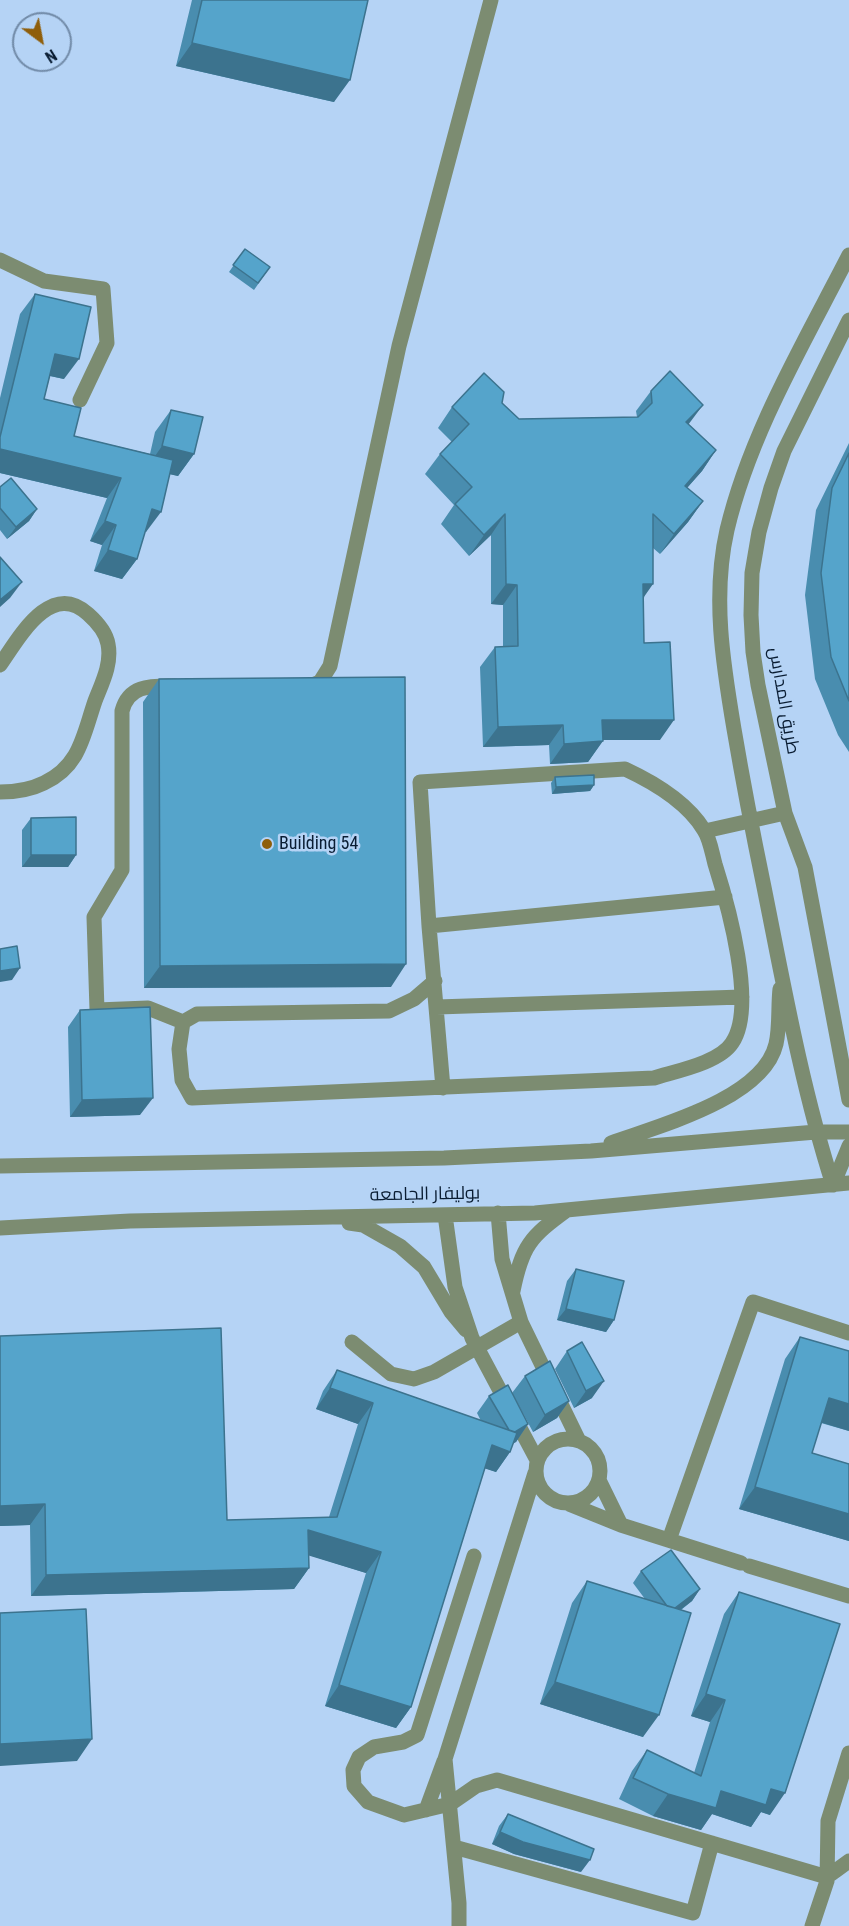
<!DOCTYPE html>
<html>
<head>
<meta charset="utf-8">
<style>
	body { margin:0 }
	#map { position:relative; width:849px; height:1926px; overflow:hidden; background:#b5d3f5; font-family:"Roboto Condensed",sans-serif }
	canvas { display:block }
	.north { position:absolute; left:12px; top:12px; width:60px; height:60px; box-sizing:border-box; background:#b5d3f5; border:2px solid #718aa7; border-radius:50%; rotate:148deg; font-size:16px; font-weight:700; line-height:24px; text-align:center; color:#0a1d33 }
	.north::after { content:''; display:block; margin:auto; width:21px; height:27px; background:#8f5e0b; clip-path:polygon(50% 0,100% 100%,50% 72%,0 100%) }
</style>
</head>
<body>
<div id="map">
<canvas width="849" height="1926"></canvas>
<div class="north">N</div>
</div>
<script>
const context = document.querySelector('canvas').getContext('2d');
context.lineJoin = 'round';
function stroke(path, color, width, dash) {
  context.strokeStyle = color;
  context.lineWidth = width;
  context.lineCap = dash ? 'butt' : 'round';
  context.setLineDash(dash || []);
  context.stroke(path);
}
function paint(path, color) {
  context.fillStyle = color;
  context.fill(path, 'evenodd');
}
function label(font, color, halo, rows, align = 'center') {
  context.font = font + ' "Roboto Condensed",Cairo,sans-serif';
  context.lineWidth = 5;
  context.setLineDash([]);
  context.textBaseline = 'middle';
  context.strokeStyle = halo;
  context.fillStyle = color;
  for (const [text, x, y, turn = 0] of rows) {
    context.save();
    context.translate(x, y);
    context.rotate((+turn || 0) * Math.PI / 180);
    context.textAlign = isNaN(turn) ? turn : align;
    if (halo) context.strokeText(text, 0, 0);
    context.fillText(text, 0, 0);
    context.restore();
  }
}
stroke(new Path2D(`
	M0,260L44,281L103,289L107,343L80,400
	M849,320L784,451L771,488L759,532L752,573L751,615L753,652L758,685L785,813L805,867L849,1100
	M0,665C19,638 50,580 88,614C97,622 106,632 108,644C112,664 102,683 95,701C83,736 80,766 44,783C30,790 15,792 0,792
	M175,686C152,686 129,684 122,711V870L94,917L97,1010L148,1008L183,1022
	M307,687L320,682L330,666L399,346L491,0
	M705,831L785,813
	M429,926L420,782L625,769C653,782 687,802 704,830C710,839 712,853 715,864C728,905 757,1007 732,1043C719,1063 676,1071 654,1078L192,1098L182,1080L179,1049L183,1022L197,1014L389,1011L414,999L435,981
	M437,1007L742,997
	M443,1088L429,926L725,897
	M611,1143C658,1126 763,1099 776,1044C780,1027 778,1006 780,989
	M0,1166L444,1158L591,1151L816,1132H849
	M833,1185C802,1088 784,987 764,887C753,834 743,782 734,729C723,664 712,596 727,530C750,433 804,343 849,255
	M833,1185L849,1146
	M498,1213L502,1259L521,1322L579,1441
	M445,1215L455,1287L472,1338L537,1460
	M349,1223L363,1225L400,1246L424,1267L451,1312L466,1330
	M0,1228L130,1221L535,1213L849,1183
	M513,1291C522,1246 530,1237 567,1210
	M352,1342L391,1374L414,1379L434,1372L521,1322
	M536 1471a32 32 0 1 1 64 0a32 32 0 1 1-64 0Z
	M599,1480L621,1525
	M569,1504L621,1525L741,1563
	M669,1540L753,1302L849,1333
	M474,1556L417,1735L403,1742L374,1747L359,1757L353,1770L354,1786L368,1802L404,1815L450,1804L476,1786L497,1780L827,1877L849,1861
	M749,1566L849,1596
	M426,1810L444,1761
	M454,1847L693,1913L712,1843
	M459,1926V1903L445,1759L535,1473
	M812,1926L827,1881L828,1821L849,1753`), '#7c8c71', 15);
paint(new Path2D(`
	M192,0H368L334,102L176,66Z
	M245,249L270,267L254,290L229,272Z
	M35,294L64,379L50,376L44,399L74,436L150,454L155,432L171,410L194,454L178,476L170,474L146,532H145L137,559L122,579L94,571L102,545L90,541L107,498L0,473V398L20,314Z
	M651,391L716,450L702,471L687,488L703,501L688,522L660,554L653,548L644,598V643L660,740H603L588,762L550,764L549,745L483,747L480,667L495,647H503V605L491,604V535L469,556L441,524L454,505L425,474L440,454L452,442L438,428L452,407L502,403L519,419L637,417L636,411Z
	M849,443V752L838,735L815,679L805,595L816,510Z
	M0,487L37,509L29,521L7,539L0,530Z
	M159,679L391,987L144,988L143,702Z
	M555,777L594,785L590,791L552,794L551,783Z
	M31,818L76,855L68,867H22V830Z
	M80,1010L140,1115L70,1117L68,1027Z
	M576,1269L614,1320L606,1332L557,1320L567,1281Z
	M0,1336L227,1520L329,1517L358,1424L316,1409L323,1391L337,1370L481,1421L477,1413L489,1396L528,1424L516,1442L513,1443L510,1452L496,1472L485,1468L411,1707L396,1728L325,1706L366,1573L309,1555V1568L294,1589L31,1596L30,1525L0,1526Z
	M800,1337L849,1431L821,1423L812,1453L849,1464V1541L739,1509L785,1359Z
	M567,1351L592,1398L574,1408L555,1369Z
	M525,1376L569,1401L557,1418L533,1432L512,1393Z
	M641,1571L700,1589L692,1601L681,1610L643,1737L540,1704L572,1603L587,1581L645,1599L633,1583Z
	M739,1592L770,1815L761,1812L751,1827L712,1814L701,1830L653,1816L619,1799L632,1771L647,1750L694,1773L710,1722L691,1716L724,1614Z
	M508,1814L581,1872L514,1854L492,1844L499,1826Z`), '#498daf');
paint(new Path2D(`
	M192,43L350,80L334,102L176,66Z
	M55,354L79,359L64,379L41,374Z
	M703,405L688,425L686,422Z
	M162,446L194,454L178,476L146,469Z
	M0,449L121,478L107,498L0,473Z
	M716,450L702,471L671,506L685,486Z
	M703,501L688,522L660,554L674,534Z
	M37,509L29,521L7,539L16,527Z
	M152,509L161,512L146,532L137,529Z
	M505,514L491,535L469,556L484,535Z
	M105,521L116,525L102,545L90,541Z
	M108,550L137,559L122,579L94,571Z
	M22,582L10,598L0,607V600Z
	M506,584L517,585L503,605L491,604Z
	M643,584H653L639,604Z
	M602,720H674L660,740H587Z
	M563,725L549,745L483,747L498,727Z
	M603,741L588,762L550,764L564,744Z
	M594,785L590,791L552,794L556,787Z
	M31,855H76L68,867H22Z
	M406,964L391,987L144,988L160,966Z
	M20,968L12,980L0,982V971Z
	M153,1098L140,1115L70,1117L82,1100Z
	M566,1309L614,1320L606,1332L557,1320Z
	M604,1381L592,1398L574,1408L586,1391Z
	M330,1388L373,1403L358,1424L316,1409Z
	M829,1398L849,1404V1431L813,1420Z
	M569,1401L557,1418L533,1432L545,1415Z
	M528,1424L516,1442L503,1449L510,1452L496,1472L477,1466L492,1445Z
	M755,1487L849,1514V1541L739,1509Z
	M45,1504L30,1525L0,1526V1506Z
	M308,1530L381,1552L366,1573L294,1551Z
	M309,1568L294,1589L31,1596L46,1575Z
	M700,1589L692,1601L663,1623L672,1611Z
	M555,1682L659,1715L643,1737L540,1704Z
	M339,1685L411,1707L396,1728L325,1706Z
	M706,1694L725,1700L710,1722L691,1716Z
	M92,1739L77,1761L0,1766V1744Z
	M771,1789L785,1793L770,1815L761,1812L751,1827L712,1814L701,1830L653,1816L668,1794Z
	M500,1832L590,1860L581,1872L514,1854L492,1844Z`), '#3c738e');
const building = new Path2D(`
	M202,0H368L350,80L192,43Z
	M245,249L270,267L258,283L233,265Z
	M35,294L91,307L79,359L55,354L44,399L81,408L74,436L173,460L161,512L152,509L137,559L108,550L116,525L105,521L121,478L0,449V437Z
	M670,371L703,405L686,422L716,450L685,486L703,501L674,534L653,514V584H643L644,643L670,642L674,720H602L603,741L564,744L563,725L498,727L495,647L518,646L517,585L506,584L505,514L484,535L455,504L472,487L440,454L469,424L452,407L484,373L504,392L502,403L519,419L638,417L652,403L651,391Z
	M171,410L203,417L194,454L162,446Z
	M849,453V701L831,657L821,573L832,488Z
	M11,478L37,509L16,527L0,508V487Z
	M0,557L22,582L0,600Z
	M405,677L406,964L160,966L159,679Z
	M594,775V785L556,787L555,777Z
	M76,817V855H31V818Z
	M17,946L20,968L0,971V949Z
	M150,1007L153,1098L82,1100L80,1010Z
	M576,1269L624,1281L614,1320L566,1309Z
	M221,1328L227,1520L337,1517L373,1403L330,1388L337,1370L517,1433L510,1452L492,1445L411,1707L339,1685L381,1552L308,1530L309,1568L46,1575L45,1504L0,1506V1336Z
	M800,1337L849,1351V1404L829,1398L812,1453L849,1464V1514L755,1487Z
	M582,1342L604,1381L586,1391L567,1351Z
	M550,1361L569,1401L545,1415L525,1376Z
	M508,1385L528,1424L515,1432L509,1430L489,1396Z
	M671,1550L700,1589L675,1608L667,1606L641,1571Z
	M587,1581L691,1613L659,1715L555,1682Z
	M739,1592L840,1624L785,1793L771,1789L766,1805L721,1791L716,1808L668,1794L633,1778L647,1750L701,1776L725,1700L706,1694Z
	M86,1609L92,1739L0,1744V1613Z
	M508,1814L594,1849L590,1860L523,1842L500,1832Z`);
paint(building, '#55a4cb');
stroke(building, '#3c738e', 1.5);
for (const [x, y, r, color] of [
	[267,844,6,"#8f5e0b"]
]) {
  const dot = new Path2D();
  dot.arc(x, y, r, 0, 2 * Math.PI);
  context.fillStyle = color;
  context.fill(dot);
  stroke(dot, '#b5d3f5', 2);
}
label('18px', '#0a1d33', '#b5d3f5', [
	["طريق المدارس",783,701,80],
	["بوليفار الجامعة",425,1195,-1]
]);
label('18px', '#0a1d33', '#b5d3f5', [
	["Building 54",279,844]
], 'left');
</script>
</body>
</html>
